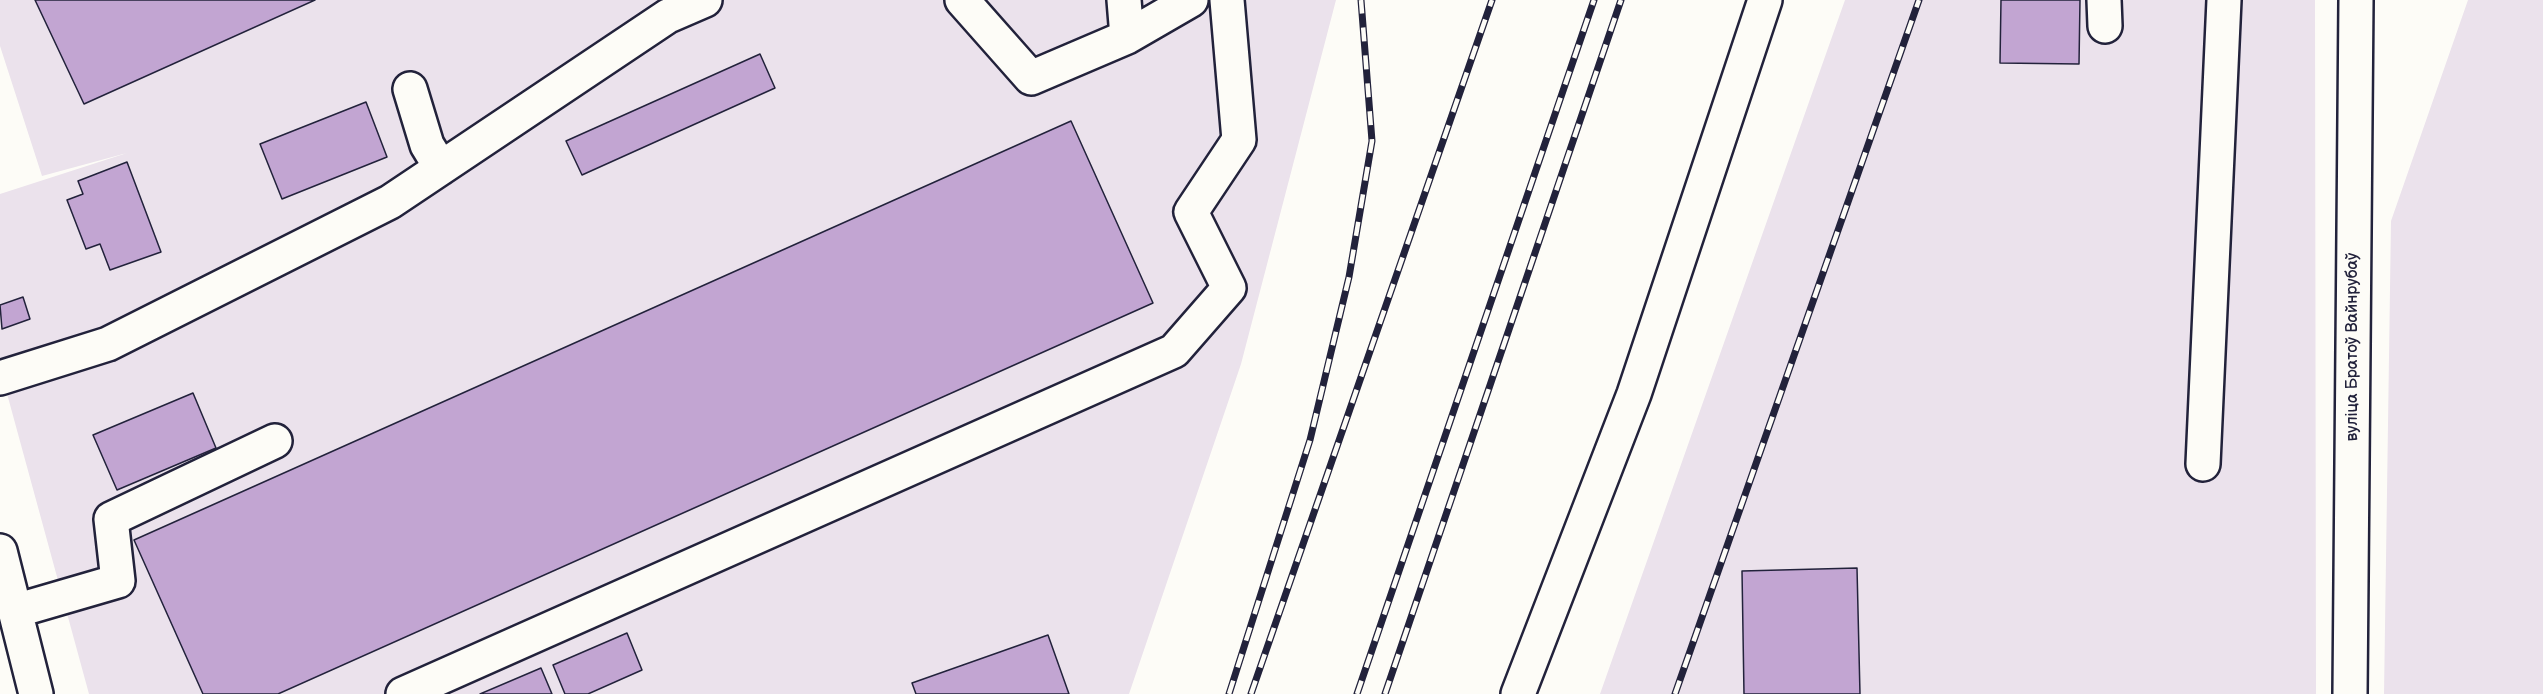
<!DOCTYPE html>
<html>
<head>
<meta charset="utf-8">
<style>
	body { margin:0 }
	canvas { display:block; background:#fdfcf7 }
</style>
</head>
<body>
<canvas width="2543" height="694"></canvas>
<script>
const context = document.querySelector('canvas').getContext('2d');
context.lineJoin = 'round';
function paint(path, color) {
  context.fillStyle = color;
  context.fill(path, 'evenodd');
}
function stroke(path, color, width, dash) {
  context.strokeStyle = color;
  context.lineWidth = width;
  context.lineCap = dash ? 'butt' : 'round';
  context.setLineDash(dash || []);
  context.stroke(path);
}
function label(font, color, halo, rows, align = 'center') {
  context.font = font + ' "Balsamiq Sans",sans-serif';
  context.lineWidth = 4.5;
  context.setLineDash([]);
  context.textBaseline = 'middle';
  context.strokeStyle = halo;
  context.fillStyle = color;
  for (const [text, x, y, turn = 0] of rows) {
    context.save();
    context.translate(x, y);
    context.rotate((+turn || 0) * Math.PI / 180);
    context.textAlign = isNaN(turn) ? turn : align;
    if (halo) context.strokeText(text, 0, 0);
    context.fillText(text, 0, 0);
    context.restore();
  }
}
paint(new Path2D(`
	M0,0H1336L1241,364L1129,694H89L0,368V194L127,153L42,176L0,46Z
	M1845,0H2315L2316,694H1600Z
	M2468,0H2543V694H2384L2391,221Z`), '#ebe2ec');
const building = new Path2D(`
	M35,0H315L84,104Z
	M2001,0H2080L2079,64L2000,63Z
	M760,54L775,88L582,175L566,141Z
	M366,102L387,157L282,199L260,144Z
	M1071,121L1153,303L278,694H203L134,540Z
	M127,162L161,252L110,270L100,244L86,249L67,200L83,194L78,181Z
	M23,297L30,319L2,329L0,305Z
	M193,393L216,448L117,490L93,435Z
	M1857,568L1860,694H1744L1742,571Z
	M627,633L642,670L588,694H565L553,665Z
	M1048,635L1069,694H916L912,683Z
	M541,668L552,694H480Z`);
paint(building, '#c2a5d2');
stroke(building, '#22223b', 1.5);
const minor = new Path2D(`
	M962,0L1031,78L1127,37L1191,0
	M1124,0L1127,37
	M2104,0L2105,26
	M410,89L427,145L441,168
	M0,378L108,344L390,202L668,16L705,0
	M2203,464L2224,0
	M0,551L36,694
	M15,611L118,581L111,519L275,441
	M403,694L1174,351L1229,288L1191,212L1239,140L1227,0
	M1518,694L1634,394L1765,0
	M2350,694L2356,0`);
stroke(minor, '#22223b', 38);
stroke(minor, '#fdfcf7', 33);
const rail = new Path2D(`
	M1229,694L1310,440L1349,277L1372,141L1361,0
	M1251,694L1492,0
	M1357,694L1594,0
	M1385,694L1621,0
	M1675,694L1919,0`);
stroke(rail, '#22223b', 7);
stroke(rail, '#fdfcf7', 4.5, [14]);
label('16px', '#22223b', '#fdfcf7', [
	["вуліца Братоў Вайнрубаў",2353,347,-90]
]);
</script>
</body>
</html>
